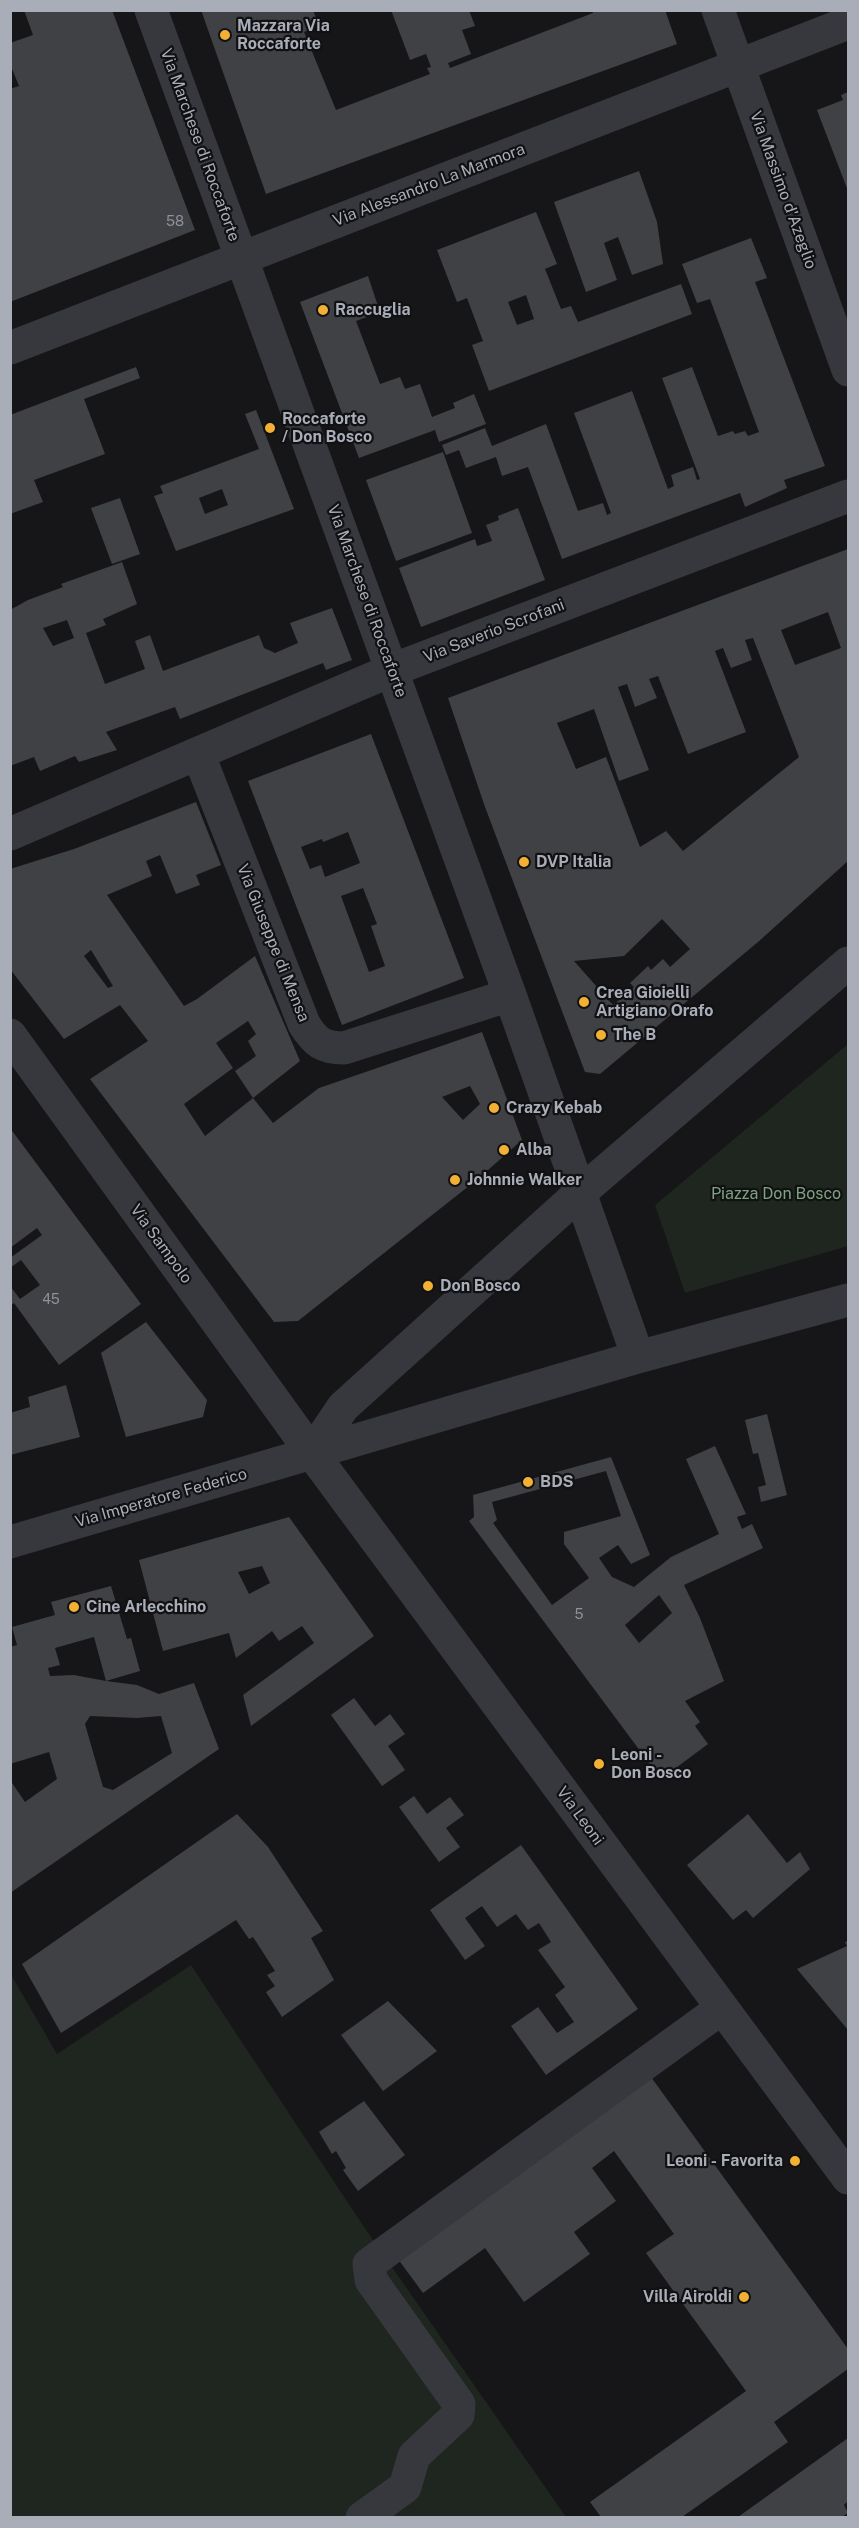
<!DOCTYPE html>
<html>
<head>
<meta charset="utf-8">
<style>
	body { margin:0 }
	#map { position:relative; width:859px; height:2528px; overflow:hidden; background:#161618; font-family:"Public Sans",sans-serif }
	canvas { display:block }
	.frame { position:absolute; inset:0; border:12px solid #a8adb8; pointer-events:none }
</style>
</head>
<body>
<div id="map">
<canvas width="859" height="2528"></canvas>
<div class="frame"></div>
</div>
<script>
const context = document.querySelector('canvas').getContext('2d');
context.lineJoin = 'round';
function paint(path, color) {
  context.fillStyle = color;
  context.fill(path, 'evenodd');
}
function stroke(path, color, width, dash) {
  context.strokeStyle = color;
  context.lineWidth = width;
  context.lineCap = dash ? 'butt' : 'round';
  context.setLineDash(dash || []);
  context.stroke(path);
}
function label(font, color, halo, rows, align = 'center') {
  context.font = font + ' "Public Sans",sans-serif';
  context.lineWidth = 4.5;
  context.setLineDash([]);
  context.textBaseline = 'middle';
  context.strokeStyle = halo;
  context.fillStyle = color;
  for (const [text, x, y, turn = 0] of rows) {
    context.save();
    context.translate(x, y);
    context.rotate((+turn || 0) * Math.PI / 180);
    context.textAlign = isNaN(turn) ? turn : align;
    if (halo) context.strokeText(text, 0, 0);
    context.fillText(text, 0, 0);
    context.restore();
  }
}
paint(new Path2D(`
	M848,1044V1246L685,1293L655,1205Z
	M191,1965L362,2224L566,2517H11L10,1973L57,2054Z`), '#1e261f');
paint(new Path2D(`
	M24,10H112L195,230L10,302V89L19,86L10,64V43L33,35Z
	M201,10H313L319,26L304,32L336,110L430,74L427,68L431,67L426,54L410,60L391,10H469L475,26L462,30L471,54L448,63L450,68L593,13L592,10H665L677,44L266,194Z
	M848,92V191L817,110L843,100L841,95Z
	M639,171L657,222L663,264L632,275L618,237L604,243L617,280L586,292L554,202Z
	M536,212L557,264L545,269L561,309L571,306L578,322L681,284L692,314L489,391L472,345L483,341L467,298L457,302L437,250ZM526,295L534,319L517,325L508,302Z
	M751,238L767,278L755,282L825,466L784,480L787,488L745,507L740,493L562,559L528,467L502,476L496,457L466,468L459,450L446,455L442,445L485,428L492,446L546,424L578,511L603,503L607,515L611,513L574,413L632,391L668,489L674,486L671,475L693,467L697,480L700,479L662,378L692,367L718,436L733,431L735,434L745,431L748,436L759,432L710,299L697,303L682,264Z
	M368,276L380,312L356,321L380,384L400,377L405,389L420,384L432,417L455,408L453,403L474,394L486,424L439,442L435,430L359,458L300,302Z
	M136,367L140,378L84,399L105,454L34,480L43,502L10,514V415Z
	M256,410L294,509L176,551L154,496L163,493L160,486L259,449L245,414ZM222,489L228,505L205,514L199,498Z
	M443,452L472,533L396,561L366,480Z
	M120,498L140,554L112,564L91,508Z
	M518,508L545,580L421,627L399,568L475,539L477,546L492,541L486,525L499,520L498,516Z
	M848,549V861L758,942L600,1074L585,1072L485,807L448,698ZM828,612L841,648L795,665L781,630ZM753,638L799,757L683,851L666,831L640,847L606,757L576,769L557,723L594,709L619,781L649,770L618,687L627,684L635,707L657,698L649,679L658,676L688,754L746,732L715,651L723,648L731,668L752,660L745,640ZM662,919L690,949L670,967L663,959L651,970L648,966L630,983L634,987L613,1005L574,961L624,956Z
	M122,562L137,604L103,619L106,625L86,633L105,684L145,669L135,641L150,635L163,671L259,635L264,648L275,653L298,643L290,623L332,608L352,660L326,670L323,663L180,719L175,707L106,732L117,750L79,762L75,756L40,771L34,757L10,766V610L28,600L63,587L61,584ZM67,620L74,638L53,646L43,628Z
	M371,734L464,978L342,1025L248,781ZM348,832L360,863L325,877L321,865L310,869L301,847L322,839L323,842ZM363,888L377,924L371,926L385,966L369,972L341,896Z
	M196,802L221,865L196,875L200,885L176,894L160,855L146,861L152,876L107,895L184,1006L197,999L255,956L300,1061L253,1098L235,1071L256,1056L248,1041L256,1034L248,1021L216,1043L233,1068L184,1104L205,1136L253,1098L273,1123L319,1088L482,1032L522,1140L479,1178L298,1321L274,1322L90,1079L148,1041L120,1005L64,1039L10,969V869L74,849ZM91,950L113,986L108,988L84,956ZM470,1086L480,1104L463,1120L442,1097Z
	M10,1128L141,1304L59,1365L14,1303L10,1306V1286L20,1299L40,1285L21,1260L10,1268V1258L42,1235L37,1228L10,1248Z
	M146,1322L207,1400L203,1417L126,1437L101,1353Z
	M66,1385L80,1437L10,1455V1413L30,1407L28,1397Z
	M767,1414L787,1495L761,1502L758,1487L766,1485L758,1453L753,1454L745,1420Z
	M715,1446L746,1514L737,1517L742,1529L752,1524L763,1548L684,1585L700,1618L724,1681L685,1701L700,1722L695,1726L708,1744L661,1779L469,1521L474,1517L473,1495L611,1457L650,1555L631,1564L618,1545L599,1558L612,1577L634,1587L671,1557L719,1534L686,1459ZM606,1471L621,1516L564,1532V1544L589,1578L552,1605L493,1523L497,1520L492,1502ZM659,1595L672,1613L639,1643L625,1625Z
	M289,1517L374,1636L251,1726L243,1695L314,1643L302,1626L279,1641L272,1631L236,1658L229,1633L163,1651L139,1560ZM262,1566L270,1583L249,1594L238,1572Z
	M111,1586L127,1639L131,1638L140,1671L106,1681L94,1637L55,1648L60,1665L48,1668L50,1676L74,1675L106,1681L137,1685L159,1694L194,1683L219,1749L10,1893V1780L25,1802L57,1779L49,1752L10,1764V1647L17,1645L12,1627L55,1615L51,1602ZM90,1716L137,1718L161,1716L172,1753L113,1790L103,1787L85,1724Z
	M354,1698L375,1726L390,1714L405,1734L388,1746L405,1770L382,1786L331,1715Z
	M414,1796L427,1814L450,1797L464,1815L446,1828L460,1847L439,1862L399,1807Z
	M237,1814L268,1847L323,1931L311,1938L334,1980L282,2017L266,1992L275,1986L267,1975L275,1971L253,1937L249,1939L236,1920L61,2033L22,1964Z
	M748,1814L787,1863L800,1852L810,1869L753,1918L746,1910L733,1920L687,1865Z
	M521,1845L638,2009L546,2075L511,2026L538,2007L557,2033L574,2022L555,1995L565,1987L538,1950L551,1942L539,1923L528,1930L516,1914L497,1927L482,1906L465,1918L485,1946L465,1960L430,1910Z
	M848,1941V2030L797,1969L847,1946L845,1942Z
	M388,2001L437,2051L383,2091L341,2035Z
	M651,2077L848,2349V2369L774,2422L788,2442L682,2517H601L590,2502L746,2391L646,2253L674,2234L614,2151L592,2168L616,2201L574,2232L590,2254L524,2302L485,2248L423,2293L398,2259Z
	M364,2101L405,2155L358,2191L343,2170L346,2168L336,2151L332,2154L319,2132Z
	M848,2438V2501L844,2505L848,2513L842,2517H738Z`), '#404145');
stroke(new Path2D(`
	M151,10L510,995L638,1357
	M718,10L848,370
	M10,348L848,23
	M198,753L304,1024C315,1042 323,1048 344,1048L510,995
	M10,834L392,670L848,496
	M10,1035L312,1453L848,2178
	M312,1453L343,1407L581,1192L848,963
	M10,1542L638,1357L848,1300
	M362,2518L405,2487L414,2456L458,2415L459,2404L371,2280L369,2264L722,2008`), '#37383d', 33);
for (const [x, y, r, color] of [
	[225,35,6,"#f2b134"],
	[323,310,6,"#f2b134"],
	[270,428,6,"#f2b134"],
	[524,862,6,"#f2b134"],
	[584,1002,6,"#f2b134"],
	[601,1035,6,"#f2b134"],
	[494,1108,6,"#f2b134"],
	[504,1150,6,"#f2b134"],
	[455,1180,6,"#f2b134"],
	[428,1286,6,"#f2b134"],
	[528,1482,6,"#f2b134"],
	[74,1607,6,"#f2b134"],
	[599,1764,6,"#f2b134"],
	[795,2161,6,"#f2b134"],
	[744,2297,6,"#f2b134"]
]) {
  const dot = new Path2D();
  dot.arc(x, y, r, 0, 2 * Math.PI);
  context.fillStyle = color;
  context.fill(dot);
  stroke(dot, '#111113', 2);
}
label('14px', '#8e929b', null, [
	["58",175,222],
	["45",51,1300],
	["5",579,1615]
]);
label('bold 16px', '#a8adb8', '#111113', [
	["Mazzara Via",237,26],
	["Roccaforte",237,44],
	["Raccuglia",335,310],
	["Roccaforte",282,419],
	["/ Don Bosco",282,437],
	["DVP Italia",536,862],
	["Crea Gioielli",596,993],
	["Artigiano Orafo",596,1011],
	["The B",613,1035],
	["Crazy Kebab",506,1108],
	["Alba",516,1150],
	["Johnnie Walker",467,1180],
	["Don Bosco",440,1286],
	["BDS",540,1482],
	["Cine Arlecchino",86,1607],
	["Leoni -",611,1755],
	["Don Bosco",611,1773],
	["Leoni - Favorita",783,2161,"right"],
	["Villa Airoldi",732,2297,"right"]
], 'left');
label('16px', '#a8adb8', '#111113', [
	["Via Marchese di Roccaforte",200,145,70],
	["Via Alessandro La Marmora",429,185,-21],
	["Via Massimo d'Azeglio",783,190,70],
	["Via Marchese di Roccaforte",367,601,70],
	["Via Saverio Scrofani",494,631,-21],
	["Via Giuseppe di Mensa",273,943,68],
	["Via Sampolo",161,1244,54],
	["Via Imperatore Federico",161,1498,-16],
	["Via Leoni",580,1816,54]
]);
label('16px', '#7fa381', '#111113', [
	["Piazza Don Bosco",776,1194]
]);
</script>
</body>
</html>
